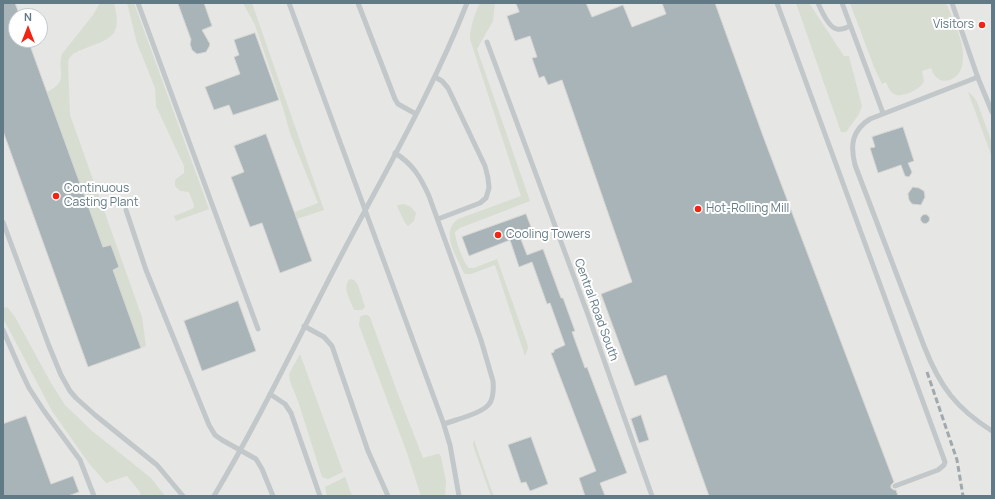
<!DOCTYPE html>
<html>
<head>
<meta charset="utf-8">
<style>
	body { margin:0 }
	#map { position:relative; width:995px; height:499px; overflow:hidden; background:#f5f4f0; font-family:Manrope,sans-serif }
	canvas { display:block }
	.frame { position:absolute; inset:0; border:4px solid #617a85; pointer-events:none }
	.north { position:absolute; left:8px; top:8px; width:40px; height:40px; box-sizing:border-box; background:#fff; border:1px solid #c0cace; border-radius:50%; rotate:0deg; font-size:11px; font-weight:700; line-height:16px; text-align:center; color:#617a85 }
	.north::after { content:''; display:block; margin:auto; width:14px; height:18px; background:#f32413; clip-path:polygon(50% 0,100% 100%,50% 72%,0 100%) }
</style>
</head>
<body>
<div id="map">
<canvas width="995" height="499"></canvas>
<div class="frame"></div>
<div class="north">N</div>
</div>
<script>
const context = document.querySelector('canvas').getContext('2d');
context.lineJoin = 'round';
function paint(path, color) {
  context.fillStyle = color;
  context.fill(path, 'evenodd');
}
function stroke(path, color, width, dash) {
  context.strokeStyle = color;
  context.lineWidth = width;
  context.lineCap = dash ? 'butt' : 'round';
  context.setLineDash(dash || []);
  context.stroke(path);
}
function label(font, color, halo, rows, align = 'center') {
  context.font = font + ' Manrope,sans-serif';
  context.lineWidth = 4;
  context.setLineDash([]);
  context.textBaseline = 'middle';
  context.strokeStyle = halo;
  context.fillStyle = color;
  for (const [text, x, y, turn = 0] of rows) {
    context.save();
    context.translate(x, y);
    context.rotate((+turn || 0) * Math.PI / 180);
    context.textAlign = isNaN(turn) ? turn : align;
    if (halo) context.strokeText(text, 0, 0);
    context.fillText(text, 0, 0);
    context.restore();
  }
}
paint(new Path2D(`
	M3,3H992V496H3ZM16,16H40V40H16Z`), '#e6e6e4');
paint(new Path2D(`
	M100,3H114C123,39 110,38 81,50C74,53 70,55 68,62L70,115L142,317L146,346L141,348L113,270L119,267L111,245L103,247L47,92C71,80 56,72 62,54L93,15Z
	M127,3H134L209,209L176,221L174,216L192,209L194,207V205L189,192L180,191L175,186V180L184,173V166L156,106L155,88L137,43Z
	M243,3H252L324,210L297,219L295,212L318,203L290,133L283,108L255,25Z
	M480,3H495L493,21L477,49L530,201L460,228L455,232C455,240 463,262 469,268H474L497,259L527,343L528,348L525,356L495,265L471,274H465L463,271C456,255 440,232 458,219L521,196L470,39C470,27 475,13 480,3Z
	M796,3H809L844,56H849L862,106L859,114L846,132H841Z
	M850,3H946C952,18 962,37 963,53C963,60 963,67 959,73C954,81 941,84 935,76C933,74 932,70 931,68L922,71L924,81C921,89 904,97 896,95C890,93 888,87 886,82L882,84L874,67Z
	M968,92L973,96L977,102L992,143V157Z
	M403,204L410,206L416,213L414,221L408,226L405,223L397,206L398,205Z
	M350,279L354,280L358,285L365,307L362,310H354C351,301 341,286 350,279Z
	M3,307L8,308L15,317L51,383L65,405L92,431L151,478L165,496H141L140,492L127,476L106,483L88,462L52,411L3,318Z
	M364,315H367L370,317L396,389L423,458L437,454H439L441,457L446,481L445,496H421L407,453L359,325L360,317Z
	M300,354L343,472L328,479L322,477L299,404L290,381L289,374Z
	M474,440L491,489L494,496H491L474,448L473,445Z
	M345,477L352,496H327L325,487Z`), '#d7ddd1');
const building = new Path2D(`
	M3,3H15L20,16H16V40H28L103,247L111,245L119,267L113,270L141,348L88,367L3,131Z
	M178,3H204L212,26L202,30L210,44L209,47L206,52L197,54L192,50L190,44L191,40Z
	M516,3H586L592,17L623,5L632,27L666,14L662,3H715L763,136L894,482L891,485V488L894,490H896L898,496H709L666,375L635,386L601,294L632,282L562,80L548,85L544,76L539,78L532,58L537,57L530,36L515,41L507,16L519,12Z
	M255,33L279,100L233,115L229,105L214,110L205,87L240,74L234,57L239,55L234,40Z
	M903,127L914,161L908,163L912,172L911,174L909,177L905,176L901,165L878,173L870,148L875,147L872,137Z
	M266,134L312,261L280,273L262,223L250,227L231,177L244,172L234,146Z
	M913,187L919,188L924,191L925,197L921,205L912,204L909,200L908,194Z
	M526,214L533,232L520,237L527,255L543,249L561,298H563L575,331L572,332L585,368L587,367L627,473L600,483L605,496H585L579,478L596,471L551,353L554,352V350L565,345L550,303L547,304L532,262L519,267L510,240L469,256L462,237Z
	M920.5 219a4.5 4.5 0 1 1 9 0a4.5 4.5 0 1 1-9 0Z
	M238,301L256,351L202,371L184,321Z
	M641,415L649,440L639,443L631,419Z
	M26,416L51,484L73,476L79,492L68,496H3V424Z
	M531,437L548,484L530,491L526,482L521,483L508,445Z`);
paint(building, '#a8b4b7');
stroke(building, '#d6d6d3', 1);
stroke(new Path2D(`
	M138,3L258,329
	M289,3L443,422L450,445L459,496
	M358,3L395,99L398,104L416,114
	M777,3L945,462L944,465L938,470L895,486
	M818,3C821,10 829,28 837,29C841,30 846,28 850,26
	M842,3L883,113
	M952,3L978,78L992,112
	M487,42L587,312L652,496
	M435,77L442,81L448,88L485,166L488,178L489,188L486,198L480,203L438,219
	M978,77L870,119C852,130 850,145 855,165L924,346C940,387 956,408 992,431
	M395,153C413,164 421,178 429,196L481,340L493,381C495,404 488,409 468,416C460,419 452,421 444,424
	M126,210L146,270L209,425L215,435L222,440L256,459L262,469L273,496
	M3,222L49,346L61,375L70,391L76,398L95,415L157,465L183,496
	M304,326L324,337L332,346L368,451L388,496
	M3,330L20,369L29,388L44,411L80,460L94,496
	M270,394L285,404L291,413L320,496
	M214,496C261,417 300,334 343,252C386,170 433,90 467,3`), '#c2c7ca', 5);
stroke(new Path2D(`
	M927,372L957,460L963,496`), '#a0a9ad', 3, [6, 3]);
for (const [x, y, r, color] of [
	[982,25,4,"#f32413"],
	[56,196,4,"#f32413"],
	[698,209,4,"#f32413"],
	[498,235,4,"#f32413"]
]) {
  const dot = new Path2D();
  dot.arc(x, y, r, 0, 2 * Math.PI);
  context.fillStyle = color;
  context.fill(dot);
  stroke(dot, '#fff', 1.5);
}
label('12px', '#617a85', '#fff', [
	["Visitors",974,25,"right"],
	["Continuous",64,189],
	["Casting Plant",64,203],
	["Hot-Rolling Mill",706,209],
	["Cooling Towers",506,235]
], 'left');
label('12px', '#617a85', '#fff', [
	["Central Road South",596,310,70]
]);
</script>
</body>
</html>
